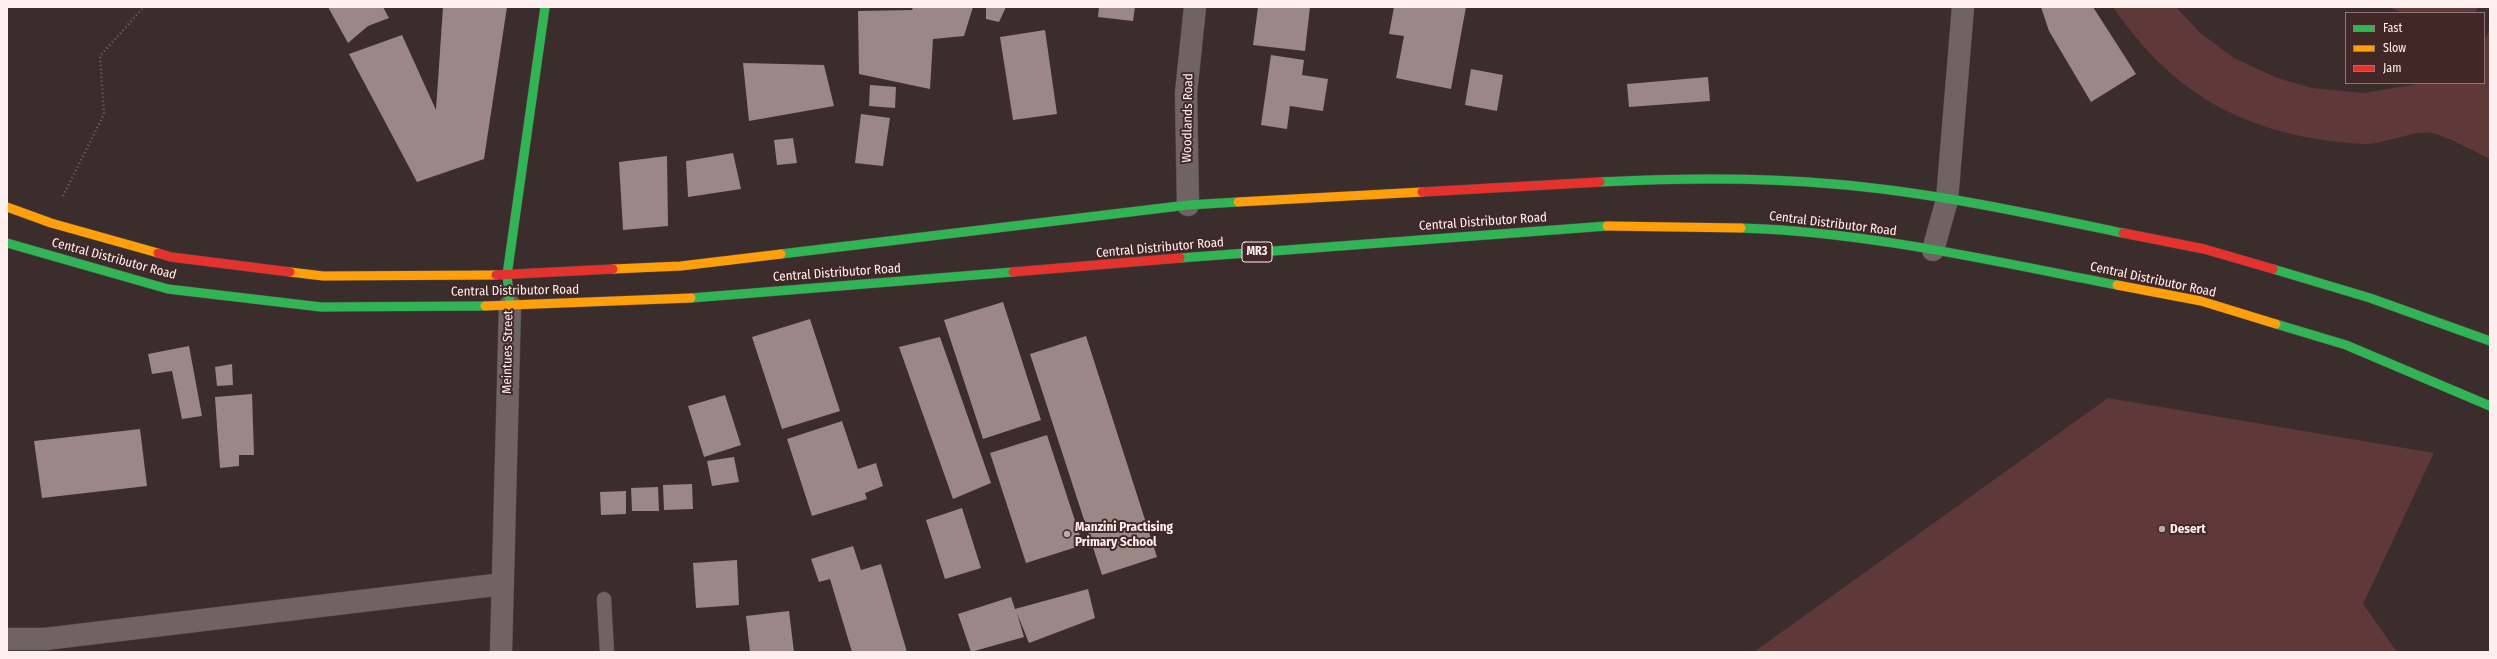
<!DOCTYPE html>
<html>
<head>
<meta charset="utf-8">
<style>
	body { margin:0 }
	#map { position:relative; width:2497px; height:659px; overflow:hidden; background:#3c2d2d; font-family:"Fira Sans Condensed",sans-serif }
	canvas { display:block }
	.frame { position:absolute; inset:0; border:8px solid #feefee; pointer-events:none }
	.legend { position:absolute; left:2345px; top:12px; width:140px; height:72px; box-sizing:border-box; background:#422727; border:1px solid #8d7777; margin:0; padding:5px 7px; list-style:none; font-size:12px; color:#feefee }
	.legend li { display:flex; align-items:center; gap:8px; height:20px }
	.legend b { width:20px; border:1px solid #8d7777 }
</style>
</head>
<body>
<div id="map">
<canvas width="2497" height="659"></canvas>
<div class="frame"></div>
<ul class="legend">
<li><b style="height:5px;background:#30b455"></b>Fast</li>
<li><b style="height:5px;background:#ff9f0a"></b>Slow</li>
<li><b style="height:5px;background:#e5322d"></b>Jam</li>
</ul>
</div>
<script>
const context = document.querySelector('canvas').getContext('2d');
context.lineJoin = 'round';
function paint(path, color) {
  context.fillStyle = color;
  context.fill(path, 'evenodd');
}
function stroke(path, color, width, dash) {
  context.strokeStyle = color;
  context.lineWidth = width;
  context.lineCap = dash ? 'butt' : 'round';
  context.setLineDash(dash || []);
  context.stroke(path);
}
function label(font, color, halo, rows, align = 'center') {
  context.font = font + ' "Fira Sans Condensed",sans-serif';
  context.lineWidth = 4;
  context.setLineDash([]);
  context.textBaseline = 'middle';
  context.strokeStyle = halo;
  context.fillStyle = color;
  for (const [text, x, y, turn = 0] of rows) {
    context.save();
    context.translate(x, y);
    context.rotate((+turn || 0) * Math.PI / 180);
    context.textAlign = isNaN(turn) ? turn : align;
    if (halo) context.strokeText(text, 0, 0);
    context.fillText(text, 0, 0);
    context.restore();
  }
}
paint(new Path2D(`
	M2113,7H2176L2199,32L2234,58L2277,78L2312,88L2363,93L2424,83H2484V41L2490,28V159C2478,153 2442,134 2432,133C2414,130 2382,145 2363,144C2252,137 2176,99 2113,7Z
	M2389,7H2478L2475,13H2402Z
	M2108,398L2434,453L2363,604L2397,652H1754Z`), '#5f3939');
paint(new Path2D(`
	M328,7H383L389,18L368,26L348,43Z
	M443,7H507L484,159L417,182L349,54L402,35L436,110Z
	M913,7H973L964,36L933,39L930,89L859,74L858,11L912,10Z
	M986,7H1006L999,22L986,19Z
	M1099,7H1135L1133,21L1098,17Z
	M1258,7H1310L1305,51L1253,45Z
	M1394,7H1466L1451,89L1396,78L1404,36L1389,34Z
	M2041,7H2093L2136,74L2091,102L2049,31Z
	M1045,30L1057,114L1013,120L1000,37Z
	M1271,55L1304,60L1302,75L1328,79L1323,111L1290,106L1287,129L1261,125Z
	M743,63L824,65L834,106L749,121Z
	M1471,69L1503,75L1497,111L1465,105Z
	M1708,77L1710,101L1629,107L1627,84Z
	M870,85L896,87L895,108L869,106Z
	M861,114L890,118L883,166L855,163Z
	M793,138L797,163L777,165L774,140Z
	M733,153L741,189L688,197L686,161Z
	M667,156L668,226L623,230L619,162Z
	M1003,302L1041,420L983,439L944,320Z
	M810,319L840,411L782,429L752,337Z
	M1086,336L1157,557L1102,575L1030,354Z
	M940,337L991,483L953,499L899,347Z
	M189,346L202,416L182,419L172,371L152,374L148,354Z
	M232,364L233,385L217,386L215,367Z
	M252,394L254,455H239V466L220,468L215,397Z
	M725,395L741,445L704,457L688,406Z
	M842,421L858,469L876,463L883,486L865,493L867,499L812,516L787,439Z
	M140,429L147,486L42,498L34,441Z
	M1047,435L1083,545L1026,563L990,453Z
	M734,457L739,482L712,486L707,461Z
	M692,484L693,509L664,510L663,485Z
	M658,487L659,511H632L631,488Z
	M626,491V514L601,515L600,492Z
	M962,508L981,568L945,579L926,520Z
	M853,546L861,570L881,564L907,652H852L830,579L819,582L811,559Z
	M737,560L739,605L696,608L693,563Z
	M1088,589L1095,618L1029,643L1017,613L1024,637L971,652L958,614L1011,597L1015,609Z
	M789,611L794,652H750L746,616Z`), '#9a8786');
const lane = new Path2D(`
	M604,599L607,652`);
const street = new Path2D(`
	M1188,205L1186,93L1195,7
	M1933,250L1947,200L1963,7
	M7,639H45L503,584
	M501,652L510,306`);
const fast = new Path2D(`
	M1600,182C1678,178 1756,177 1833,184C1931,192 2027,213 2123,233
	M1741,228C1868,232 1993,261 2117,285
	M7,243L168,289L321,307L485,306
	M781,254L1188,205L1238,202
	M1180,258L1607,226
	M2273,269L2370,298L2490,341
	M691,298L1013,272
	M510,306L507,275L545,7
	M2276,324L2346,345L2490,406`);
const slow = new Path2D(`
	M1238,202L1422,192
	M7,207L51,223L158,253
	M1607,226L1741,228
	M613,269L681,266L781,254
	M290,272L323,276L496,275
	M2117,285L2201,301L2276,324
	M485,306L691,298`);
const jam = new Path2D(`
	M1422,192L1600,182
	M2123,233L2204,249L2273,269
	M158,253L171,257L290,272
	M1013,272L1180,258
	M496,275L613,269`);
stroke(lane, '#574a4a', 15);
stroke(street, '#574a4a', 23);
stroke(fast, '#574a4a', 10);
stroke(slow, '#574a4a', 10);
stroke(jam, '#574a4a', 10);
stroke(new Path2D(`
	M63,196L104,114L100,56L144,7`), '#726666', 2.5, [1, 3]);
stroke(lane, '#6f6363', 14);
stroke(street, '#6f6363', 22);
stroke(fast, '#30b455', 9);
stroke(slow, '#ff9f0a', 9);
stroke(jam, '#e5322d', 9);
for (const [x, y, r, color] of [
	[2162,529,4,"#baabaa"],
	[1067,534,4,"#baabaa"]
]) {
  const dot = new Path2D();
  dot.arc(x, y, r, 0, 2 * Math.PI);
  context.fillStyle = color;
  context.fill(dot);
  stroke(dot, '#422727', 1.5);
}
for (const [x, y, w] of [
	[1257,252,30]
]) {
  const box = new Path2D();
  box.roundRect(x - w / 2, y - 10, w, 20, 3);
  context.fillStyle = '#422727';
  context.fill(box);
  stroke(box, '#feefee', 1);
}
label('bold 12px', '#feefee', null, [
	["MR3",1257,252]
]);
label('13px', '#feefee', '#422727', [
	["Woodlands Road",1188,118,-89],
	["Central Distributor Road",1483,222,-4],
	["Central Distributor Road",1833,224,7],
	["Central Distributor Road",1160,248,-5],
	["Central Distributor Road",114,259,15],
	["Central Distributor Road",837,273,-4],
	["Central Distributor Road",2153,280,12],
	["Central Distributor Road",515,291,-1],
	["Meintues Street",508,352,-89]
]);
label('bold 13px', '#feefee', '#422727', [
	["Manzini Practising",1075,527],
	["Primary School",1075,542],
	["Desert",2170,529]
], 'left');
</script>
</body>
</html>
